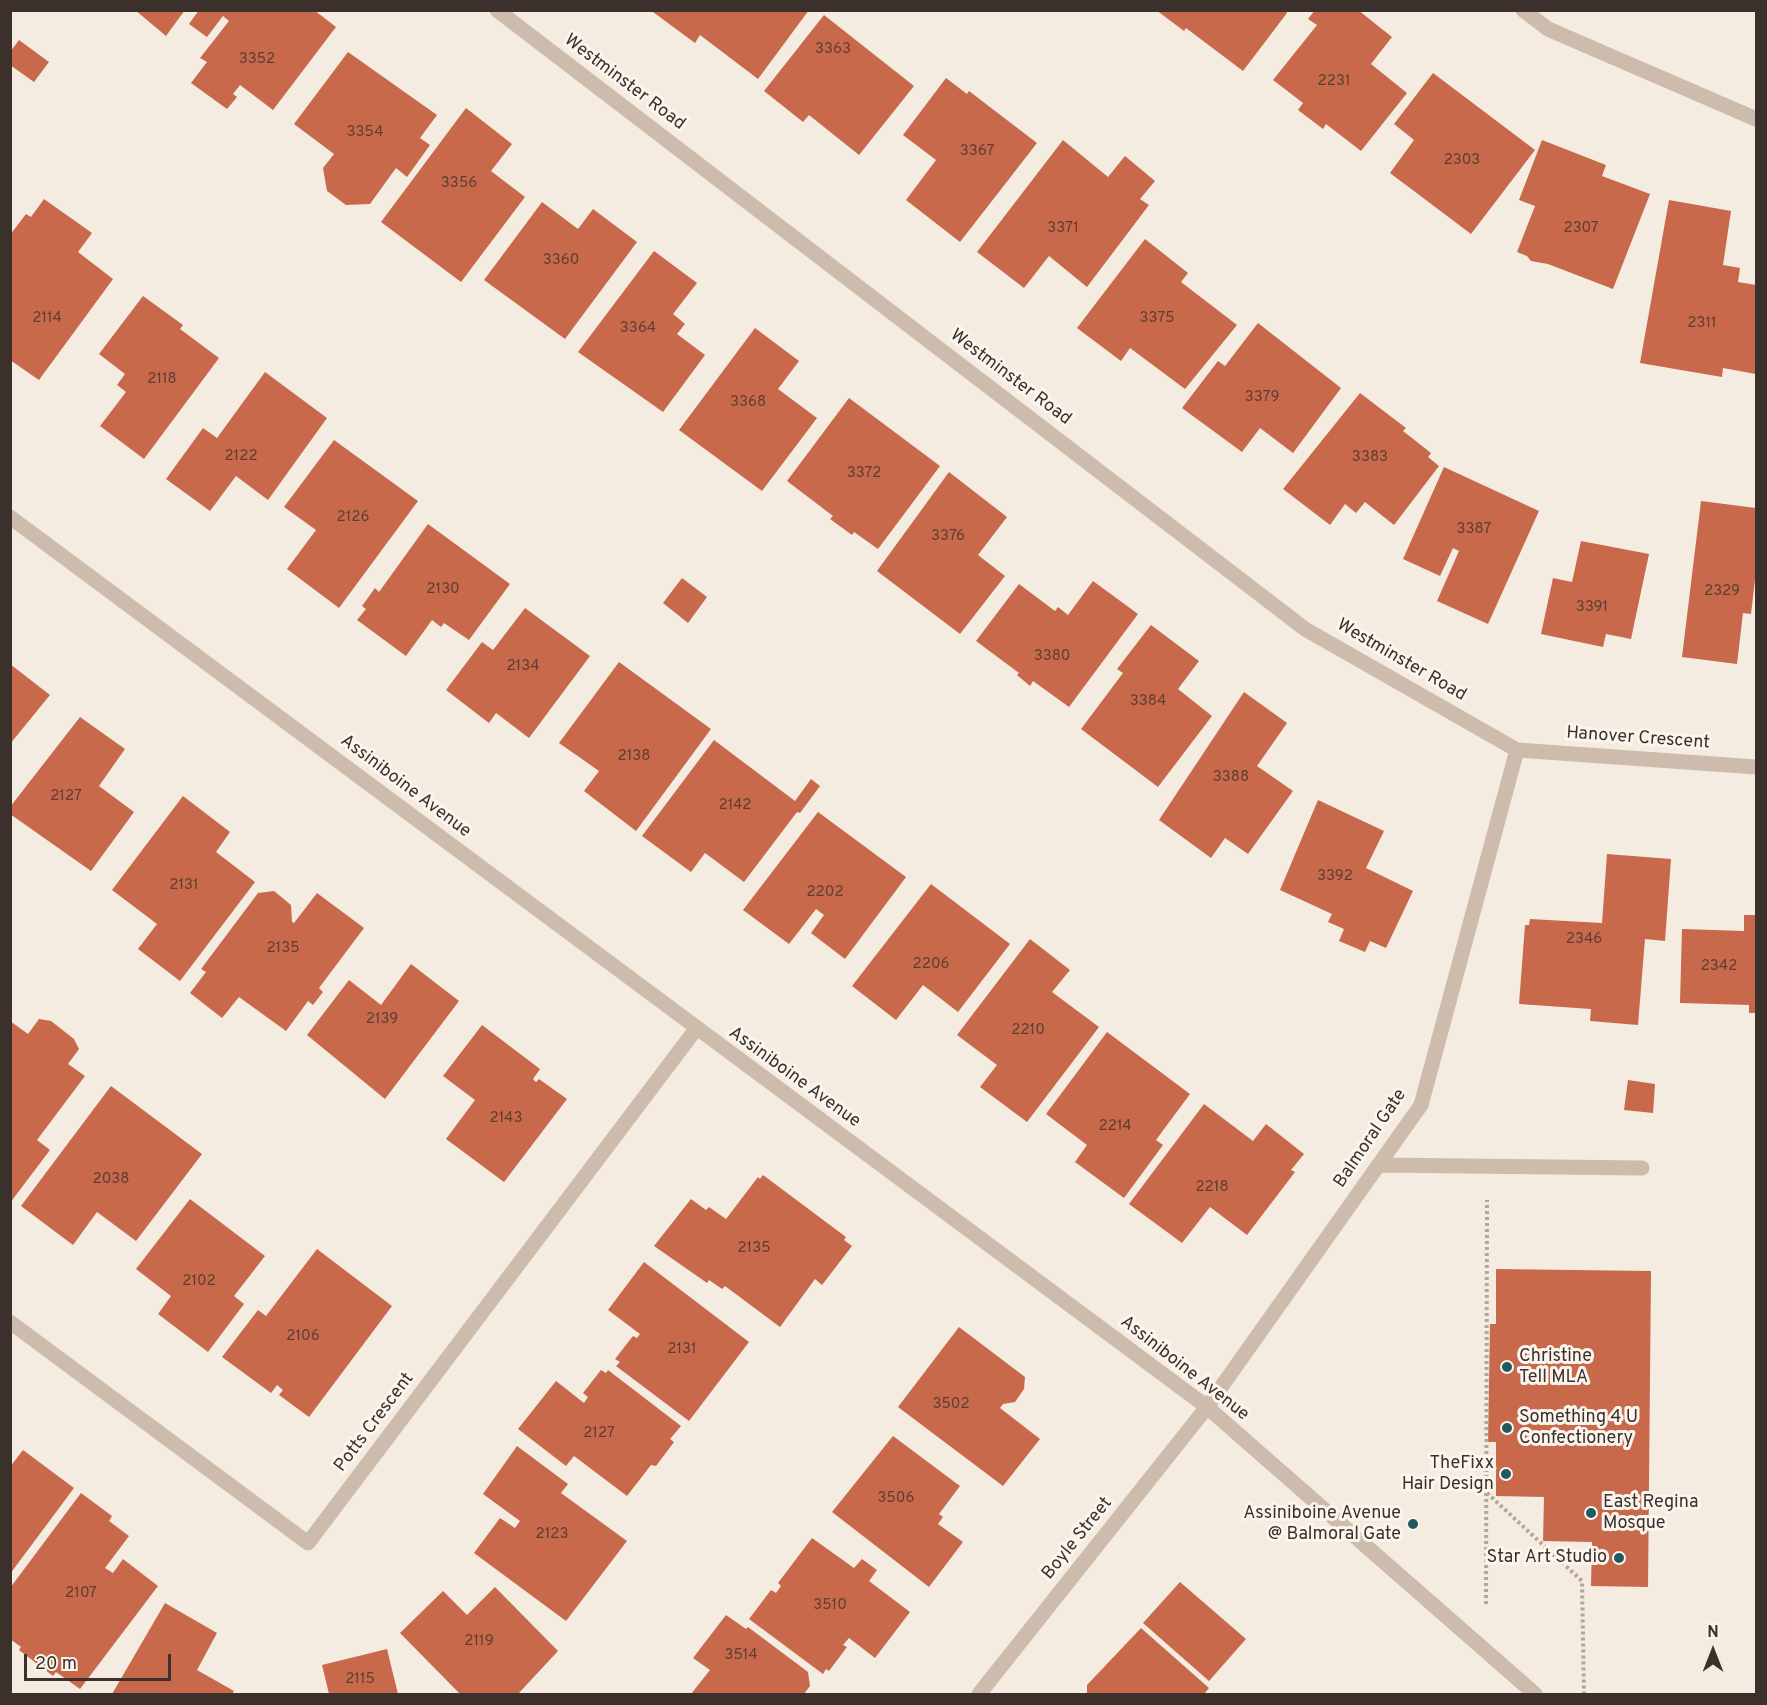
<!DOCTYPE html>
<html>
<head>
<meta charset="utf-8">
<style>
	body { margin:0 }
	#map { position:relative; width:1767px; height:1705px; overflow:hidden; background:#f4ebe1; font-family:Overpass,sans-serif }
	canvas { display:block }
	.frame { position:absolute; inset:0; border:12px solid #3b302b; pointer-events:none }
	.north { position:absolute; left:1683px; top:1621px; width:60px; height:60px; -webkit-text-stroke:4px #fbf5ee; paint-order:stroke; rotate:0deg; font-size:16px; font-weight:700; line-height:24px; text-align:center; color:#3b302b }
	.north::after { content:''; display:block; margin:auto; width:21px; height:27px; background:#3b302b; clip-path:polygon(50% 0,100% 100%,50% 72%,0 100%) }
	.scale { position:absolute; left:24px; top:1654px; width:147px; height:27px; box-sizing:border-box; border:3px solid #3b302b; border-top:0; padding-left:8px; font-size:18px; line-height:21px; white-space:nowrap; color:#3b302b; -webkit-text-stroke:4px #fbf5ee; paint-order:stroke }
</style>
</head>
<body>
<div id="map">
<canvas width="1767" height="1705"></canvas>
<div class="frame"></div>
<div class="north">N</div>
<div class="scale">20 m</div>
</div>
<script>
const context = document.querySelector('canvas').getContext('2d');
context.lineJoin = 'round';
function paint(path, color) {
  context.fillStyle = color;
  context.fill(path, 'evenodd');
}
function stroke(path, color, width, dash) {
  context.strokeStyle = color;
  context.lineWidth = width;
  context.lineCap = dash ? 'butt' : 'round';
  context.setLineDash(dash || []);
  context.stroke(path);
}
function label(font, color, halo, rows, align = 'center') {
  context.font = font + ' Overpass,sans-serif';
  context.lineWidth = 6;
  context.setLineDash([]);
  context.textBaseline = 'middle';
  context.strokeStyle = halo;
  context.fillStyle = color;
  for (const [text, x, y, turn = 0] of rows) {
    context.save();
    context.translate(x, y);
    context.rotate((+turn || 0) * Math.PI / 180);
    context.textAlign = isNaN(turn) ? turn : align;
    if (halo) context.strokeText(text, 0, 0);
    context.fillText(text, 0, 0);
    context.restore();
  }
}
paint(new Path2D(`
	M135,10H185L166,36Z
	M199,10H314L336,27L273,110L240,85L233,94L237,97L227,109L191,83L207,62L200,58L229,21L223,16L207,37L189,24Z
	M655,10H809L758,79L700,35L695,43L653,12Z
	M1156,10H1285L1287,13L1243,71L1186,28L1184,31Z
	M1315,10H1358L1392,37L1371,64L1407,93L1361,151L1326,124L1323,129L1298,110L1303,103L1273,80L1317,25L1308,19Z
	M824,15L914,86L859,155L809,115L803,122L764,91Z
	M19,40L49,62L34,82L10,65V52Z
	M348,52L437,115L420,138L430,145L407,177L396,168L370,204L346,205L327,191L323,168L334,154L294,124Z
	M1433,73L1535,150L1471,234L1390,173L1414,140L1394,124Z
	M946,78L967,94L969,91L1037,143L960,242L906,200L936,160L903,135Z
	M466,108L512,144L491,171L525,197L461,282L381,222Z
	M1063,140L1108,177L1125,156L1155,181L1140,199L1149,205L1087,287L1049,256L1024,288L977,252Z
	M1542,140L1606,165L1602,176L1650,194L1613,289L1548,264L1531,261L1527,256L1517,252L1535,206L1519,200Z
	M44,199L92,233L78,252L113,279L39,380L10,360V235L26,214L31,217Z
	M1669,200L1731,211L1723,265L1740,268L1738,282L1756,285V374L1723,368L1722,377L1640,363Z
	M542,202L578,229L593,209L637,242L565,339L484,280Z
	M1145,239L1188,273L1181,282L1237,325L1185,389L1130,348L1121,361L1077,328Z
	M654,251L697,283L673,314L685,324L677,334L705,355L663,412L578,352Z
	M143,296L183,325L180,329L219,358L144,459L100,426L126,392L117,385L125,374L99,354Z
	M1258,323L1341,388L1293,453L1260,428L1242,452L1182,408L1218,361L1225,366Z
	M755,328L799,361L778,389L817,418L762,491L679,430Z
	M265,372L327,418L268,500L236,476L210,511L166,479L203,428L217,438Z
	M1360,393L1406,428L1403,431L1431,453L1428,457L1439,466L1394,525L1365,502L1356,513L1345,504L1330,525L1283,489Z
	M849,398L940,466L878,549L854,532L852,535L830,519L833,516L787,481Z
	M334,440L418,501L339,608L287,569L316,530L284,507Z
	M1444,467L1539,511L1488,624L1437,601L1459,551L1453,548L1440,576L1403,559Z
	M949,472L1007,517L978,555L1005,576L960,634L877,571Z
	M1701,501L1756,508V571L1751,614L1743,613L1737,664L1682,657Z
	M428,524L510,584L469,640L444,623L441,627L432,620L406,656L357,620L366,609L362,606L375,588L379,592Z
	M1581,541L1649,554L1631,639L1606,634L1603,647L1541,634L1553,578L1572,582Z
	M682,578L707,597L688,623L663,603Z
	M1093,581L1138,614L1069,707L1033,681L1030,686L1017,675L1019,673L976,641L1019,584L1055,611L1058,607L1068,615Z
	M525,608L590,656L529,738L496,713L489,723L446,690L482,642L493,650Z
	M1151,625L1199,661L1178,689L1212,716L1158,787L1081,729L1123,673L1117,669Z
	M619,662L711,729L636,831L584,791L599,771L559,743Z
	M10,664L50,695L10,744Z
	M1244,692L1287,723L1257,766L1293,791L1248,854L1225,838L1211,858L1159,820Z
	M80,717L125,749L99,786L134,812L91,871L10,814V807Z
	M714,740L795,801L811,779L820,786L800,813L797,812L744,882L705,853L691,872L642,836Z
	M183,796L230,832L216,852L255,882L180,981L138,949L157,924L112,890Z
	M1318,800L1384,831L1366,868L1413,891L1386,948L1370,941L1365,952L1339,941L1344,929L1328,922L1332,914L1280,890Z
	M818,812L906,877L845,959L811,933L824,915L816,909L789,944L743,910Z
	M1607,854L1671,859L1665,941L1645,939L1638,1025L1590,1021L1591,1009L1519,1004L1525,925H1529L1530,919L1602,923Z
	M931,884L1010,944L958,1012L923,985L896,1020L852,986Z
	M274,891L291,905L292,922L294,923L317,893L364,928L319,988L323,992L313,1005L308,1001L286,1031L239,997L222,1018L190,993L206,972L201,969L258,893Z
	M1744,915H1756V1013H1749V1005L1680,1003L1682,929L1744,931Z
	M1030,939L1070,970L1052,992L1099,1027L1027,1122L980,1087L997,1065L957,1035Z
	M411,964L459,1001L385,1099L307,1035L349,980L381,1005Z
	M39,1019L51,1021L74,1039L79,1049L68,1064L85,1076L37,1140L50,1150L10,1203V1021L28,1034Z
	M482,1025L540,1069L533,1079L536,1082L539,1079L567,1099L504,1182L446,1139L475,1100L443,1076Z
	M1107,1032L1190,1094L1156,1140L1163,1145L1124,1198L1075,1162L1087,1145L1046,1114Z
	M1628,1080L1655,1084L1653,1113L1624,1110Z
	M111,1086L202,1154L136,1241L97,1212L73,1245L21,1206Z
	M1204,1104L1253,1141L1266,1124L1304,1154L1291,1170L1295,1172L1247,1235L1210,1207L1182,1243L1129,1204Z
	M763,1175L846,1237L844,1240L852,1246L822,1285L815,1279L780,1327L725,1286L722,1289L709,1280L707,1283L654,1246L691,1199L706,1210L709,1207L726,1219L758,1177L760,1179Z
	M190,1199L265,1256L234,1296L244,1304L208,1352L158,1314L171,1296L136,1269Z
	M317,1249L392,1306L309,1417L279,1395L283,1390L277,1385L271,1393L222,1357L258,1310L266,1316Z
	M644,1262L749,1342L689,1421L616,1366L620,1362L615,1359L633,1336L637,1338L640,1334L608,1310Z
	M1496,1269L1651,1271L1648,1587L1591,1586L1592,1542L1543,1541L1544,1497L1496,1496V1442H1488L1490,1324H1496Z
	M959,1327L1025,1377L1024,1389L1015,1402L1003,1404L1000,1408L1040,1439L1003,1486L898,1407Z
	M601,1370L606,1373L608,1370L681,1426L670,1439L674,1442L656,1466L651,1465L627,1496L574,1456L566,1466L518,1429L556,1381L584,1403L588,1397L583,1393Z
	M893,1436L960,1486L939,1514L943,1517L938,1524L963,1542L929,1587L832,1512Z
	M517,1446L568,1484L561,1493L627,1541L566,1621L474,1553L500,1518L515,1528L520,1521L483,1494Z
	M23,1450L74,1488L10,1574V1467Z
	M81,1493L112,1516L109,1521L129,1536L105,1568L113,1573L123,1559L158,1586L80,1689L56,1672L53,1676L19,1650L21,1647L10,1639V1588Z
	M812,1538L854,1568L862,1559L877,1570L869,1581L910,1612L875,1658L849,1638L843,1645L847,1647L829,1671L826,1669L823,1674L749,1619L771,1590L776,1593L781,1586L778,1583Z
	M1180,1582L1246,1639L1209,1681L1143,1623Z
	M495,1587L558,1651L518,1694H460L400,1633L443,1591L467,1615Z
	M165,1603L217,1633L197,1670L234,1691L232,1694H112Z
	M726,1615L746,1629L748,1627L808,1672L810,1686L804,1694H691L710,1670L693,1658Z
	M1141,1628L1209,1688L1204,1694L1087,1693V1685Z
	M387,1649L398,1694H329L322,1665Z`), '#c8694b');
stroke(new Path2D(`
	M1487,1493L1582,1581L1584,1694
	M1486,1604L1487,1200`), '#b9a596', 4, [3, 3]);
stroke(new Path2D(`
	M497,10L1305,629L1517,750L1756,767
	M1523,10L1548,29L1756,119
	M10,517L1207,1407L1535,1694
	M1379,1165L1642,1168
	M10,1322L308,1543L696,1029
	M979,1694L1207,1407L1421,1105L1517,750`), '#cdbbac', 15);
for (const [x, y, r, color] of [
	[1507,1367,6,"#1f5a5e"],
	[1507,1428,6,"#1f5a5e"],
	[1506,1474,6,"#1f5a5e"],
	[1591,1513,6,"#1f5a5e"],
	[1413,1524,6,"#1f5a5e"],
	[1619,1558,6,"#1f5a5e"]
]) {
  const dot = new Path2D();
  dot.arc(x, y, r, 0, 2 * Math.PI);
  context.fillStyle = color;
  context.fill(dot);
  stroke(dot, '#fbf5ee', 2);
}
label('15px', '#5e3e33', null, [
	["3363",833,50],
	["3352",257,60],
	["2231",1334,82],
	["3354",365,133],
	["3367",977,152],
	["2303",1462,161],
	["3356",459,184],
	["3371",1063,229],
	["2307",1581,229],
	["3360",561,261],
	["2114",47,319],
	["3375",1157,319],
	["2311",1702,324],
	["3364",638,329],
	["2118",162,380],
	["3379",1262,398],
	["3368",748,403],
	["2122",241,457],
	["3383",1370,458],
	["3372",864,474],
	["2126",353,518],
	["3387",1474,530],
	["3376",948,537],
	["2130",443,590],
	["2329",1722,592],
	["3391",1592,608],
	["3380",1052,657],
	["2134",523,667],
	["3384",1148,702],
	["2138",634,757],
	["3388",1231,778],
	["2127",66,797],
	["2142",735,806],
	["3392",1335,877],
	["2131",184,886],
	["2202",825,893],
	["2346",1584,940],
	["2135",283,949],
	["2206",931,965],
	["2342",1719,967],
	["2139",382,1020],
	["2210",1028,1031],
	["2143",506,1119],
	["2214",1115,1127],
	["2038",111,1180],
	["2218",1212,1188],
	["2135",754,1249],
	["2102",199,1282],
	["2106",303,1337],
	["2131",682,1350],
	["3502",951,1405],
	["2127",599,1434],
	["3506",896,1499],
	["2123",552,1535],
	["2107",81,1594],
	["3510",830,1606],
	["2119",479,1642],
	["3514",741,1656],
	["2115",360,1680]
]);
label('18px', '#3b302b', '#fbf5ee', [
	["Westminster Road",624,83,37],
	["Westminster Road",1010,378,37],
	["Westminster Road",1401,661,30],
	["Hanover Crescent",1638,739,4],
	["Assiniboine Avenue",405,787,37],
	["Assiniboine Avenue",794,1078,36],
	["Balmoral Gate",1371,1139,-56],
	["Assiniboine Avenue",1184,1369,38],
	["Potts Crescent",375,1423,-53],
	["Boyle Street",1078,1539,-51]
]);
label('18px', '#3b302b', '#fbf5ee', [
	["Christine",1519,1357],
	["Tell MLA",1519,1378],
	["Something 4 U",1519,1418],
	["Confectionery",1519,1439],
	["TheFixx",1494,1464,"right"],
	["Hair Design",1494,1485,"right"],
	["East Regina",1603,1503],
	["Mosque",1603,1524],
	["Assiniboine Avenue",1401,1514,"right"],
	["@ Balmoral Gate",1401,1535,"right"],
	["Star Art Studio",1607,1558,"right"]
], 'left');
</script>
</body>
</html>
